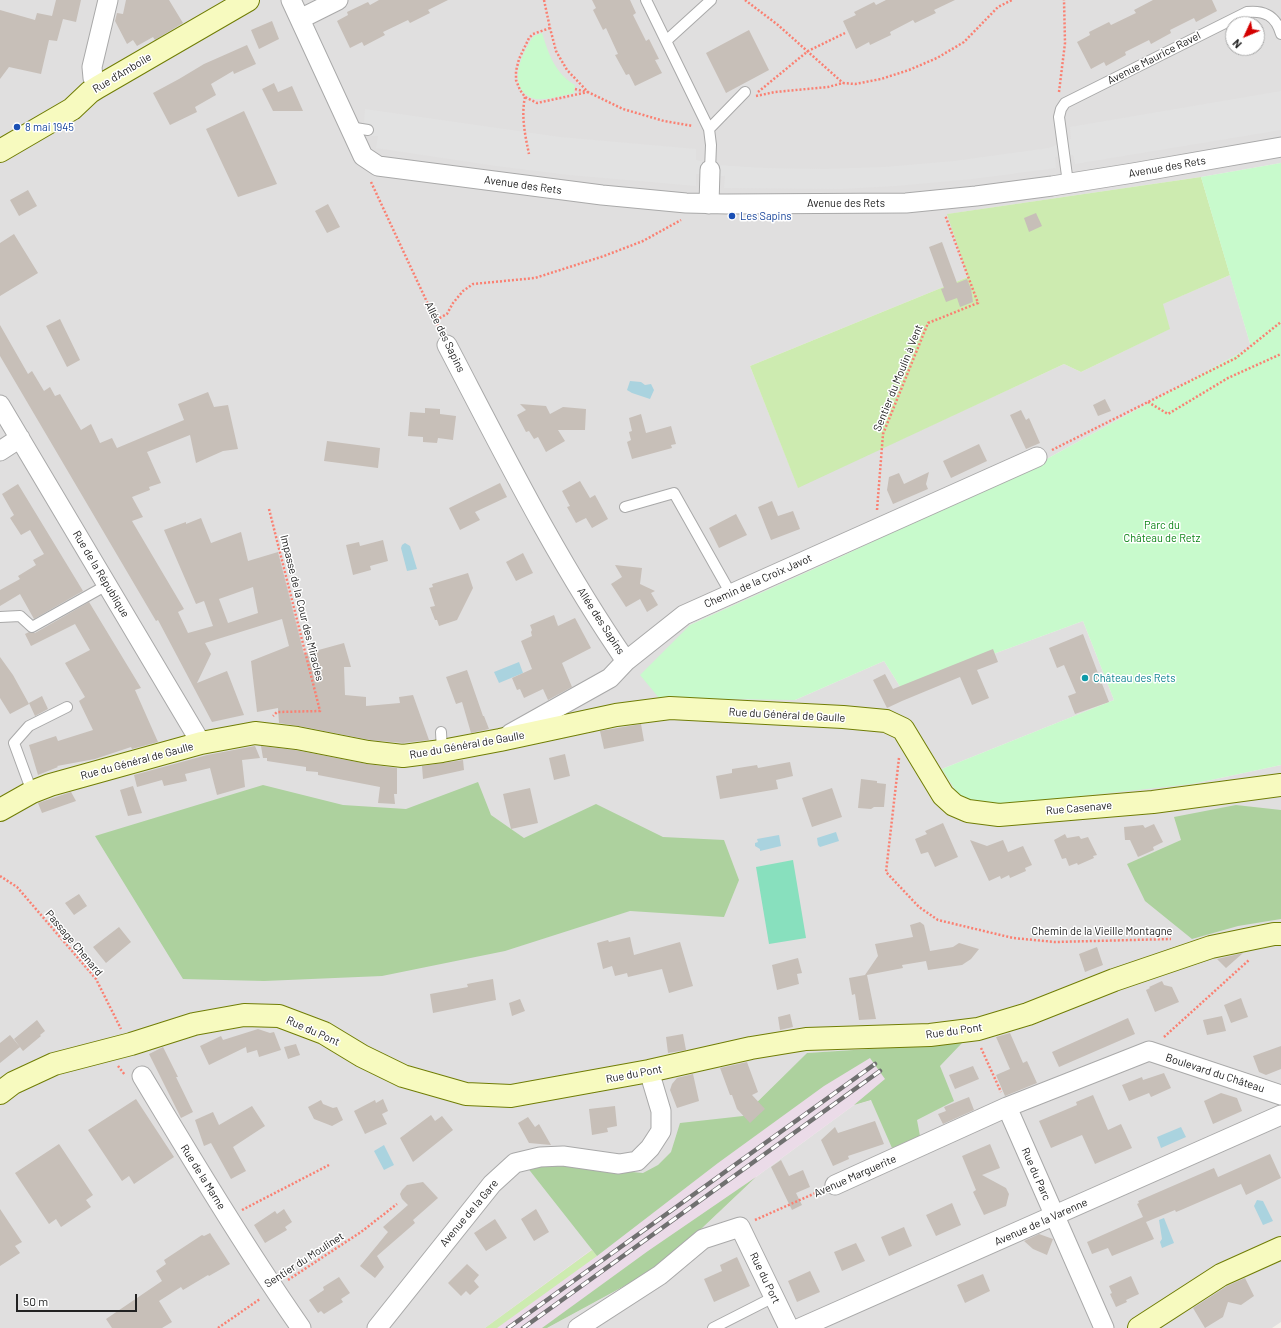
<!DOCTYPE html>
<html>
<head>
<meta charset="utf-8">
<style>
	body { margin:0 }
	#map { position:relative; width:1281px; height:1328px; overflow:hidden; background:#f2efe9; font-family:Barlow,sans-serif }
	canvas { display:block }
	.north { position:absolute; left:1225px; top:16px; width:40px; height:40px; box-sizing:border-box; background:#fff; border:1px solid #a7a7a7; border-radius:50%; rotate:226deg; font-size:11px; font-weight:700; line-height:16px; text-align:center; color:#222 }
	.north::after { content:''; display:block; margin:auto; width:14px; height:18px; background:#d40000; clip-path:polygon(50% 0,100% 100%,50% 72%,0 100%) }
	.scale { position:absolute; left:16px; top:1294px; width:121px; height:18px; box-sizing:border-box; border:2px solid #222; border-top:0; padding-left:5px; font-size:12px; line-height:14px; white-space:nowrap; color:#222; -webkit-text-stroke:3px #fff; paint-order:stroke }
</style>
</head>
<body>
<div id="map">
<canvas width="1281" height="1328"></canvas>
<div class="north">N</div>
<div class="scale">50 m</div>
</div>
<script>
const context = document.querySelector('canvas').getContext('2d');
context.lineJoin = 'round';
function paint(path, color) {
  context.fillStyle = color;
  context.fill(path, 'evenodd');
}
function stroke(path, color, width, dash) {
  context.strokeStyle = color;
  context.lineWidth = width;
  context.lineCap = dash ? 'butt' : 'round';
  context.setLineDash(dash || []);
  context.stroke(path);
}
function label(font, color, halo, rows, align = 'center') {
  context.font = font + ' Barlow,sans-serif';
  context.lineWidth = 3;
  context.setLineDash([]);
  context.textBaseline = 'middle';
  context.strokeStyle = halo;
  context.fillStyle = color;
  for (const [text, x, y, turn = 0] of rows) {
    context.save();
    context.translate(x, y);
    context.rotate((+turn || 0) * Math.PI / 180);
    context.textAlign = isNaN(turn) ? turn : align;
    if (halo) context.strokeText(text, 0, 0);
    context.fillText(text, 0, 0);
    context.restore();
  }
}
paint(new Path2D(`
	M0,0H1281V163L1201,177L948,214L968,277L750,366L798,487L1064,364L1081,372L1169,329L1162,304L1230,275L1251,347L1043,461L836,559L690,625L795,700L884,661L901,688L1083,621L1114,700L942,769L1192,784L1281,765V1322L1272,1328H547L663,1265L756,1177L854,1105L897,1093L903,1075L878,1049L807,1053L726,1133L685,1181L485,1328H0ZM1233,24H1257V48H1233Z`), '#e0dfdf');
paint(new Path2D(`
	M878,1049L897,1093L854,1105L756,1177L663,1265L547,1328H485L685,1181L726,1133L807,1053Z`), '#ebdbe8');
paint(new Path2D(`
	M1201,177L1230,275L1163,304L1170,329L1081,372L1064,364L798,488L750,366L968,277L947,214Z
	M592,1250L597,1256L497,1328H485Z`), '#cdebb0');
paint(new Path2D(`
	M478,782L491,815L524,838L596,804L663,837L724,840L739,880L724,917L630,911L505,951L382,976L264,981L183,979L95,836L263,785L343,805L406,809Z
	M1236,805L1281,810V919L1238,926L1192,939L1145,901L1127,864L1181,840L1174,817Z
	M962,1043L940,1066L954,1101L917,1120L920,1136L892,1148L871,1100L854,1105L885,1079L870,1058L824,1086L718,1163L597,1256L523,1162L643,1173L658,1165L671,1152L680,1123L743,1116L807,1053Z
	M756,1177L663,1265L547,1328H542L648,1251Z`), '#add19e');
paint(new Path2D(`
	M542,33C549,55 555,73 575,85L574,93C564,95 542,102 532,98C509,89 519,59 529,44C530,41 532,38 534,36C536,35 540,34 542,33Z
	M1281,163V765L1192,784L991,806L961,799L942,769L1114,700L1083,621L901,688L884,661L795,700L659,698L640,675L690,625L836,559L1043,461L1251,347L1201,177Z`), '#c8facc');
paint(new Path2D(`
	M793,860L806,938L769,944L756,867Z`), '#88e0be');
paint(new Path2D(`
	M1281,91V130L1075,164L1073,155L1055,157L1056,168L973,179L896,186L841,189L724,188L725,176L696,174V186L569,175L496,166L376,148L378,136H371L364,122L365,109L560,137L696,149V160L717,165L764,168L825,169L885,167L954,161L1049,148L1071,139L1070,127Z`), '#e2e2e2');
paint(new Path2D(`
	M630,381L641,382L645,385L651,384L654,390L650,399L632,393L627,390Z
	M405,543L410,546L417,569L407,571L401,548L402,545Z
	M519,662L523,673L499,683L494,672Z
	M836,832L839,841L820,847L818,845L817,838Z
	M779,835L781,846L760,851V849L755,846V843L758,842L757,839Z
	M1181,1127L1186,1137L1161,1148L1157,1137Z
	M384,1145L394,1165L384,1170L374,1151Z
	M1257,1200L1263,1201L1273,1221L1263,1225L1254,1206Z
	M1164,1218L1174,1243L1162,1248L1160,1242L1162,1239L1159,1220Z`), '#aad3df');
paint(new Path2D(`
	M56,0H81L76,22L63,19L57,41L49,40L41,74L9,67L0,79V10L35,20L37,13L52,16Z
	M126,0H169L183,23L155,40L153,37L137,46L133,40L127,44L115,21L117,13L123,14Z
	M379,0H448L428,10L430,13L410,23L408,20L383,32L385,35L364,46L362,42L350,48L337,21L348,15L347,12L368,2L370,5Z
	M592,0H630L636,13L633,15L646,41L649,39L659,59L655,60L662,73L635,86L629,74L626,75L615,55L618,54L606,28L603,30L593,10L596,8Z
	M886,0H955L934,10L936,13L915,23L913,20L890,32L891,35L870,45L869,42L856,49L843,21L856,15L854,12L874,2L876,5Z
	M1153,0H1212L1217,11L1196,22L1194,18L1170,30L1171,33L1151,44L1149,40L1125,52L1126,55L1106,66L1104,62L1091,69L1077,42L1090,35L1089,32L1109,22L1111,25L1136,13L1134,10Z
	M272,21L279,39L259,49L251,30Z
	M749,30L769,70L726,93L706,53Z
	M247,45L256,64L234,74L233,71L211,84L216,95L195,107L197,112L170,125L153,93L179,79L204,64Z
	M274,83L278,92L292,86L303,111H273L262,89Z
	M244,111L277,184L238,197L206,129Z
	M28,190L37,206L19,216L10,200Z
	M328,204L340,227L327,233L315,211Z
	M1036,213L1042,226L1029,232L1024,218Z
	M14,234L38,273L0,296V243Z
	M942,242L957,283L967,279L971,289L973,302L960,307L957,298L946,302L941,289L944,288L929,247Z
	M60,319L80,360L67,367L46,326Z
	M0,325L28,374L32,371L44,391L50,387L55,396L60,394L81,430L91,424L100,443L112,438L117,448L184,420L178,404L208,392L214,407L228,405L238,449L223,451L196,463L190,435L147,452L161,483L149,487L150,490L132,497L143,517L132,521L184,609L178,612L188,633L213,626L204,601L196,604L164,530L186,522V524L201,518L211,543L241,532L248,561L278,552L304,654L344,643L351,667H344L345,695L366,697V706L400,703L399,697L413,695L429,740L403,743L370,740L299,726L279,723L278,708L257,712L251,661L289,646L282,619L205,643L211,654L197,683L227,671L244,715L212,722L158,620L156,621L0,356ZM253,587L258,613L228,623L219,599Z
	M1105,399L1111,411L1098,416L1093,405Z
	M520,404L546,406L550,414L563,407L586,409L585,430H558L565,441L546,452L538,437L534,439L529,431L526,432L517,415L526,410Z
	M425,408L440,409V414L456,416L453,440L438,438L437,443L423,442V437L408,436L410,412L425,413Z
	M1021,410L1026,420L1029,418L1040,443L1026,449L1010,415Z
	M641,414L646,433L671,426L676,444L671,445L672,448L632,459L627,442L631,440L629,432L632,431L629,418Z
	M327,441L380,448L378,468L324,461Z
	M979,444L987,461L951,478L943,461Z
	M929,472L926,484L928,489L893,504L887,490L889,477L899,473L904,484Z
	M580,481L590,498L595,495L608,519L592,528L586,518L576,523L567,507L570,506L562,491Z
	M500,483L507,497L475,512L480,520L460,530L449,508Z
	M18,484L83,591L34,619L20,594L0,606V590L20,579L18,576L36,565L33,560L44,554L30,530L21,535L10,518L14,515L2,494Z
	M772,501L778,516L793,511L800,529L771,540L758,507Z
	M736,514L747,535L719,548L709,528Z
	M383,540L388,561L370,566L371,570L353,575L346,545L359,542L360,546Z
	M523,553L533,573L516,581L506,562Z
	M615,565L642,568L640,584L655,591L651,593L658,605L647,612L640,599L626,607L611,584L622,577Z
	M468,573L473,588L457,620L439,626L437,620H435L430,607L435,606L429,588L433,587L432,584Z
	M89,602L141,688L135,690L158,742L132,749L131,747L95,759L57,766L58,767L38,775L29,745L56,736L58,741L93,730L79,701L85,697L65,663L90,650L75,624L31,646L25,634L29,632L35,633Z
	M554,615L558,626L575,618L591,648L562,663L572,687L548,700L543,689L524,698L520,689L517,690L512,678L532,669L521,641L532,636L531,632L532,630L530,625Z
	M1083,634L1109,702L1075,714L1068,696L1076,693L1064,665L1057,668L1049,648Z
	M993,649L998,662L977,670L989,698L972,705L960,677L902,701L887,708L873,680L885,674L893,689Z
	M0,657L13,675L29,704L10,714L0,698Z
	M467,670L483,716H484L489,729L471,733L462,702L456,704L446,677Z
	M42,696L48,709L35,716L29,703Z
	M641,724L644,741L604,749L600,731Z
	M255,746L260,758L242,760L245,787L217,795L210,768L185,774L187,781L164,786L162,780L137,787L134,775L207,755Z
	M261,746L295,750L367,764L397,768V794H394L395,804L378,803L380,787L318,775V772L306,771V767L267,761V758H263Z
	M565,754L570,776L554,780L549,758Z
	M463,760L464,770L423,779L422,766Z
	M790,762L793,776L776,780L778,789L720,799L716,776L732,773V769L757,765L758,768Z
	M861,779L877,781V783L886,784L884,807H874L871,809L858,808Z
	M133,786L142,813L128,816L120,790Z
	M530,788L538,823L511,829L503,794Z
	M832,788L842,817L812,827L802,798Z
	M71,792L76,801L42,813L38,803Z
	M943,823L958,857L935,867L928,852L921,854L915,839L927,834L925,831Z
	M1154,824L1163,842L1153,847L1154,850L1138,857L1130,840H1125L1124,827L1143,825L1145,828Z
	M1065,834L1067,838L1079,836L1081,839L1088,837L1097,855L1093,856L1094,858L1078,865L1077,863L1069,866L1066,858L1062,859L1054,840Z
	M970,840L987,846L1003,840L1008,852L1023,846L1032,865L1025,868L1026,871L1010,878L1009,875L1001,879L1000,876L989,881Z
	M79,894L87,906L74,915L65,903Z
	M920,922L924,925L930,951L953,947L959,943L979,949L971,959L962,965L928,970L926,961L902,965L903,968L867,975L876,1019L859,1020L855,994L852,995L849,978L865,975L878,956L875,944L913,937L910,925Z
	M119,927L131,942L106,963L93,947Z
	M630,937L634,955L680,942L693,986L669,993L662,969L628,977L627,973L615,976L612,966L603,969L597,943L608,940L609,942Z
	M1097,947L1103,965L1085,972L1079,954Z
	M1243,953L1226,968L1217,959Z
	M798,958L802,973L797,974L799,984L777,990L772,965Z
	M493,979L496,1000L433,1013L430,994L468,987L467,984Z
	M1162,981L1164,985L1172,987L1179,1002L1155,1012L1146,990L1150,988L1149,987Z
	M1241,998L1248,1017L1231,1023L1224,1005Z
	M520,999L525,1011L512,1016L509,1003Z
	M790,1014L793,1027L780,1030L778,1017Z
	M1222,1016L1226,1031L1207,1035L1203,1020Z
	M1128,1018L1135,1034L1059,1067L1052,1052Z
	M37,1020L45,1031L40,1035L41,1036L23,1051L14,1039Z
	M258,1029L270,1033L274,1032L281,1050L259,1057L257,1050L247,1053L246,1047L209,1065L200,1046L221,1036L223,1040Z
	M1010,1033L1023,1063L1027,1061L1037,1083L1005,1096L996,1075L1010,1069L996,1037Z
	M683,1034L686,1050L668,1053L666,1037Z
	M10,1035L20,1047L0,1063V1043Z
	M296,1044L300,1055L288,1059L284,1047Z
	M1281,1046V1069L1266,1075L1259,1072L1253,1056Z
	M163,1047L178,1077H176L193,1112L181,1118L149,1054Z
	M747,1062L758,1092L752,1095L765,1109L750,1123L737,1109L732,1095H730L720,1068Z
	M973,1066L979,1079L955,1089L949,1075Z
	M1164,1073L1171,1088L1151,1097L1149,1093L1129,1101L1122,1085L1142,1077L1143,1080Z
	M693,1074L699,1101L677,1108L670,1090L672,1084L677,1078Z
	M1221,1093L1237,1098L1242,1111L1213,1124L1204,1101Z
	M1093,1095L1108,1130L1121,1124L1132,1148L1095,1164L1082,1135L1051,1148L1039,1121L1077,1105L1076,1102Z
	M969,1097L974,1110L943,1124L938,1114L946,1111L944,1107Z
	M136,1099L174,1157L134,1184L129,1176L122,1181L88,1130Z
	M383,1099L388,1111L382,1114L387,1124L365,1134L354,1111L375,1100L376,1103Z
	M321,1100L323,1104L333,1108L337,1107L343,1120L332,1126L314,1119L308,1107Z
	M252,1106L265,1126L233,1147L246,1171L231,1179L211,1143L204,1146L195,1120L213,1112L219,1125Z
	M615,1106L617,1126L607,1128L608,1132L592,1135L589,1109Z
	M431,1115L435,1121L442,1116L453,1130L413,1162L400,1138Z
	M528,1117L535,1127L539,1124L551,1145L529,1143L518,1123Z
	M875,1121L884,1144L848,1156L849,1159L833,1166L821,1140L835,1127L838,1133Z
	M59,1144L93,1195L86,1200L91,1207L61,1227L56,1219L49,1224L15,1173Z
	M990,1144L1000,1168L982,1175L1006,1188L1009,1194L1006,1206L984,1215L973,1192L976,1190L962,1156Z
	M1270,1154L1281,1178L1246,1195L1241,1184L1181,1210L1176,1212L1175,1210L1146,1222L1154,1239L1112,1256L1108,1248L1092,1254L1087,1242L1143,1217L1137,1204L1139,1203L1138,1201L1214,1168L1218,1177Z
	M781,1160L789,1176L803,1170L810,1187L796,1193L802,1205L792,1210L771,1167Z
	M423,1182L438,1198L413,1220L415,1223L377,1256L384,1267L375,1278L360,1266L388,1232L383,1227L408,1205L402,1199L400,1194L402,1190L407,1185Z
	M952,1203L961,1225L936,1236L926,1215Z
	M0,1209L22,1242L15,1246L20,1253L0,1266Z
	M284,1209L292,1222L285,1227L287,1230L265,1243L254,1225L275,1211L277,1214Z
	M536,1209L549,1232L534,1241L521,1219Z
	M495,1219L507,1238L486,1251L474,1233Z
	M904,1227L912,1246L889,1256L881,1237Z
	M210,1233L230,1264L209,1276L208,1275L183,1290L181,1287L159,1301L172,1322L162,1328H112L106,1319L162,1281L156,1271L166,1264L164,1260L202,1235L204,1236Z
	M1039,1234L1053,1239L1047,1255L1033,1249L1024,1241Z
	M856,1243L865,1261L842,1271L834,1252Z
	M737,1257L750,1286L714,1302L704,1279L722,1271L720,1265Z
	M467,1264L479,1275L474,1281L479,1287L470,1295L466,1291L461,1296L448,1283Z
	M810,1271L820,1292L797,1302L788,1281Z
	M983,1274L990,1291L965,1303L957,1285Z
	M1131,1276L1139,1294L1126,1300L1127,1302L1116,1307L1110,1294L1112,1293L1109,1286Z
	M339,1277L350,1293L341,1299L343,1302L324,1314L321,1311L318,1313L309,1300L324,1290L323,1287Z
	M1245,1278L1254,1296L1241,1305L1228,1302L1223,1317L1205,1328L1193,1308L1227,1286Z`), '#c7bfb8');
const lane = new Path2D(`
	M646,0L709,129L711,145L710,170
	M666,41L711,0
	M349,127L368,130
	M709,129L745,92
	M1068,183L1059,117L1061,109L1065,103L1247,12C1265,10 1276,16 1281,34
	M625,507L674,493L731,594
	M0,617L20,616L32,627L107,585
	M441,732L442,751
	M32,792L14,743L29,726L67,707
	M713,1328L774,1297`);
const street = new Path2D(`
	M291,0L363,156L378,166L602,195L686,203L728,204L906,203L976,196L1052,186L1133,173L1281,147
	M300,19L338,0
	M98,87L93,78L92,67L108,0
	M709,204L710,170
	M447,345C503,452 557,561 626,661
	M0,405L201,743
	M0,451L20,438
	M510,734L610,678L626,661L684,615L1037,457
	M142,1076C193,1161 244,1246 301,1328
	M1007,1107L1104,1328
	M835,1185L1007,1107L1149,1051L1281,1095
	M377,1328L492,1184L515,1163L540,1157L563,1156L619,1164L637,1161L650,1148L661,1131V1111L649,1071
	M578,1328L660,1275L703,1239L740,1227L789,1328
	M800,1328L1281,1115`);
const secondary = new Path2D(`
	M0,151L72,109L90,92L98,87L248,0
	M0,810L32,792L50,785L201,743L255,733L297,738L368,752L403,756L442,751L500,740L616,715L670,708L843,717L886,721L903,729L943,795L954,805L968,811L999,815L1153,802L1281,785
	M0,1093L13,1083L54,1064L131,1044L194,1024L244,1015L279,1016L324,1033L362,1056L403,1076L466,1094L511,1096L649,1071L751,1048L806,1039L930,1035L978,1029L1028,1014L1114,980L1211,947L1274,934H1281
	M1139,1328L1221,1275L1281,1248`);
stroke(lane, '#a9a9a9', 12);
stroke(street, '#a9a9a9', 21);
stroke(secondary, '#707d05', 24);
stroke(new Path2D(`
	M544,0L550,28L556,51L567,70L588,92L623,109L664,121L693,126
	M745,0L778,25L843,83
	M550,28L533,34L529,38L519,59L516,71V80L520,90L525,97L537,103L588,92
	M575,89L587,92
	M758,92L808,51L845,33
	M1059,92L1065,43L1064,0
	M756,96L775,92L828,87L843,83L855,84L881,79L909,70L937,58L964,42L998,7L1012,0
	M525,97C521,116 525,135 529,154
	M371,182L440,330
	M436,320L447,314L453,303L463,291L473,284L535,278L604,256L643,241L681,220
	M1148,402L1168,414L1228,378L1281,354
	M1052,450L1236,358L1281,322
	M269,509L320,711L277,712L273,716
	M877,510L883,434L928,323L978,303L945,215
	M899,758L886,872L919,907L938,920L1013,938L1055,942L1171,939
	M0,876L17,887L96,979L121,1029
	M1164,1037L1249,960
	M981,1048L1001,1092
	M118,1066L125,1075
	M242,1210L329,1165
	M755,1220L820,1191
	M288,1280L361,1232L397,1204
	M218,1328L260,1299`), '#fa8072', 2.5, [2, 2]);
stroke(lane, '#fff', 10);
stroke(street, '#fff', 19);
stroke(secondary, '#f7fabf', 22);
const rail = new Path2D(`
	M508,1328L875,1064
	M523,1328L880,1071`);
stroke(rail, '#707070', 4.5);
stroke(rail, '#fff', 3, [9]);
for (const [x, y, r, color] of [
	[17,127,4,"#1a4fb4"],
	[732,216,4,"#1a4fb4"],
	[1085,678,4,"#0f9aa8"]
]) {
  const dot = new Path2D();
  dot.arc(x, y, r, 0, 2 * Math.PI);
  context.fillStyle = color;
  context.fill(dot);
  stroke(dot, '#fff', 1.5);
}
label('11px', '#222', '#fff', [
	["Avenue Maurice Ravel",1154,58,-27],
	["Rue d'Amboile",122,73,-31],
	["Avenue des Rets",1167,167,-10],
	["Avenue des Rets",523,185,8],
	["Avenue des Rets",846,203],
	["Allée des Sapins",445,337,64],
	["Sentier du Moulin à Vent",898,378,-68],
	["Rue de la République",101,574,59],
	["Chemin de la Croix Javot",758,581,-24],
	["Impasse de la Cour des Miracles",302,608,76],
	["Allée des Sapins",601,621,57],
	["Rue du Général de Gaulle",787,715,3],
	["Rue du Général de Gaulle",467,745,-10],
	["Rue du Général de Gaulle",137,761,-15],
	["Rue Casenave",1079,808,-5],
	["Chemin de la Vieille Montagne",1102,931],
	["Passage Chenard",74,943,50],
	["Rue du Pont",313,1031,24],
	["Rue du Pont",954,1031,-8],
	["Boulevard du Château",1215,1073,18],
	["Rue du Pont",634,1074,-11],
	["Rue du Parc",1036,1174,66],
	["Avenue Marguerite",855,1176,-24],
	["Rue de la Marne",203,1177,58],
	["Avenue de la Gare",469,1213,-50],
	["Avenue de la Varenne",1041,1222,-24],
	["Sentier du Moulinet",304,1260,-33],
	["Rue du Port",765,1278,64]
]);
label('11px', '#164399', '#fff', [
	["8 mai 1945",25,127],
	["Les Sapins",740,216]
], 'left');
label('11px', '#0c8416', '#fff', [
	["Parc du",1162,525],
	["Château de Retz",1162,538]
]);
label('11px', '#0d838f', '#fff', [
	["Château des Rets",1093,678]
], 'left');
</script>
</body>
</html>
